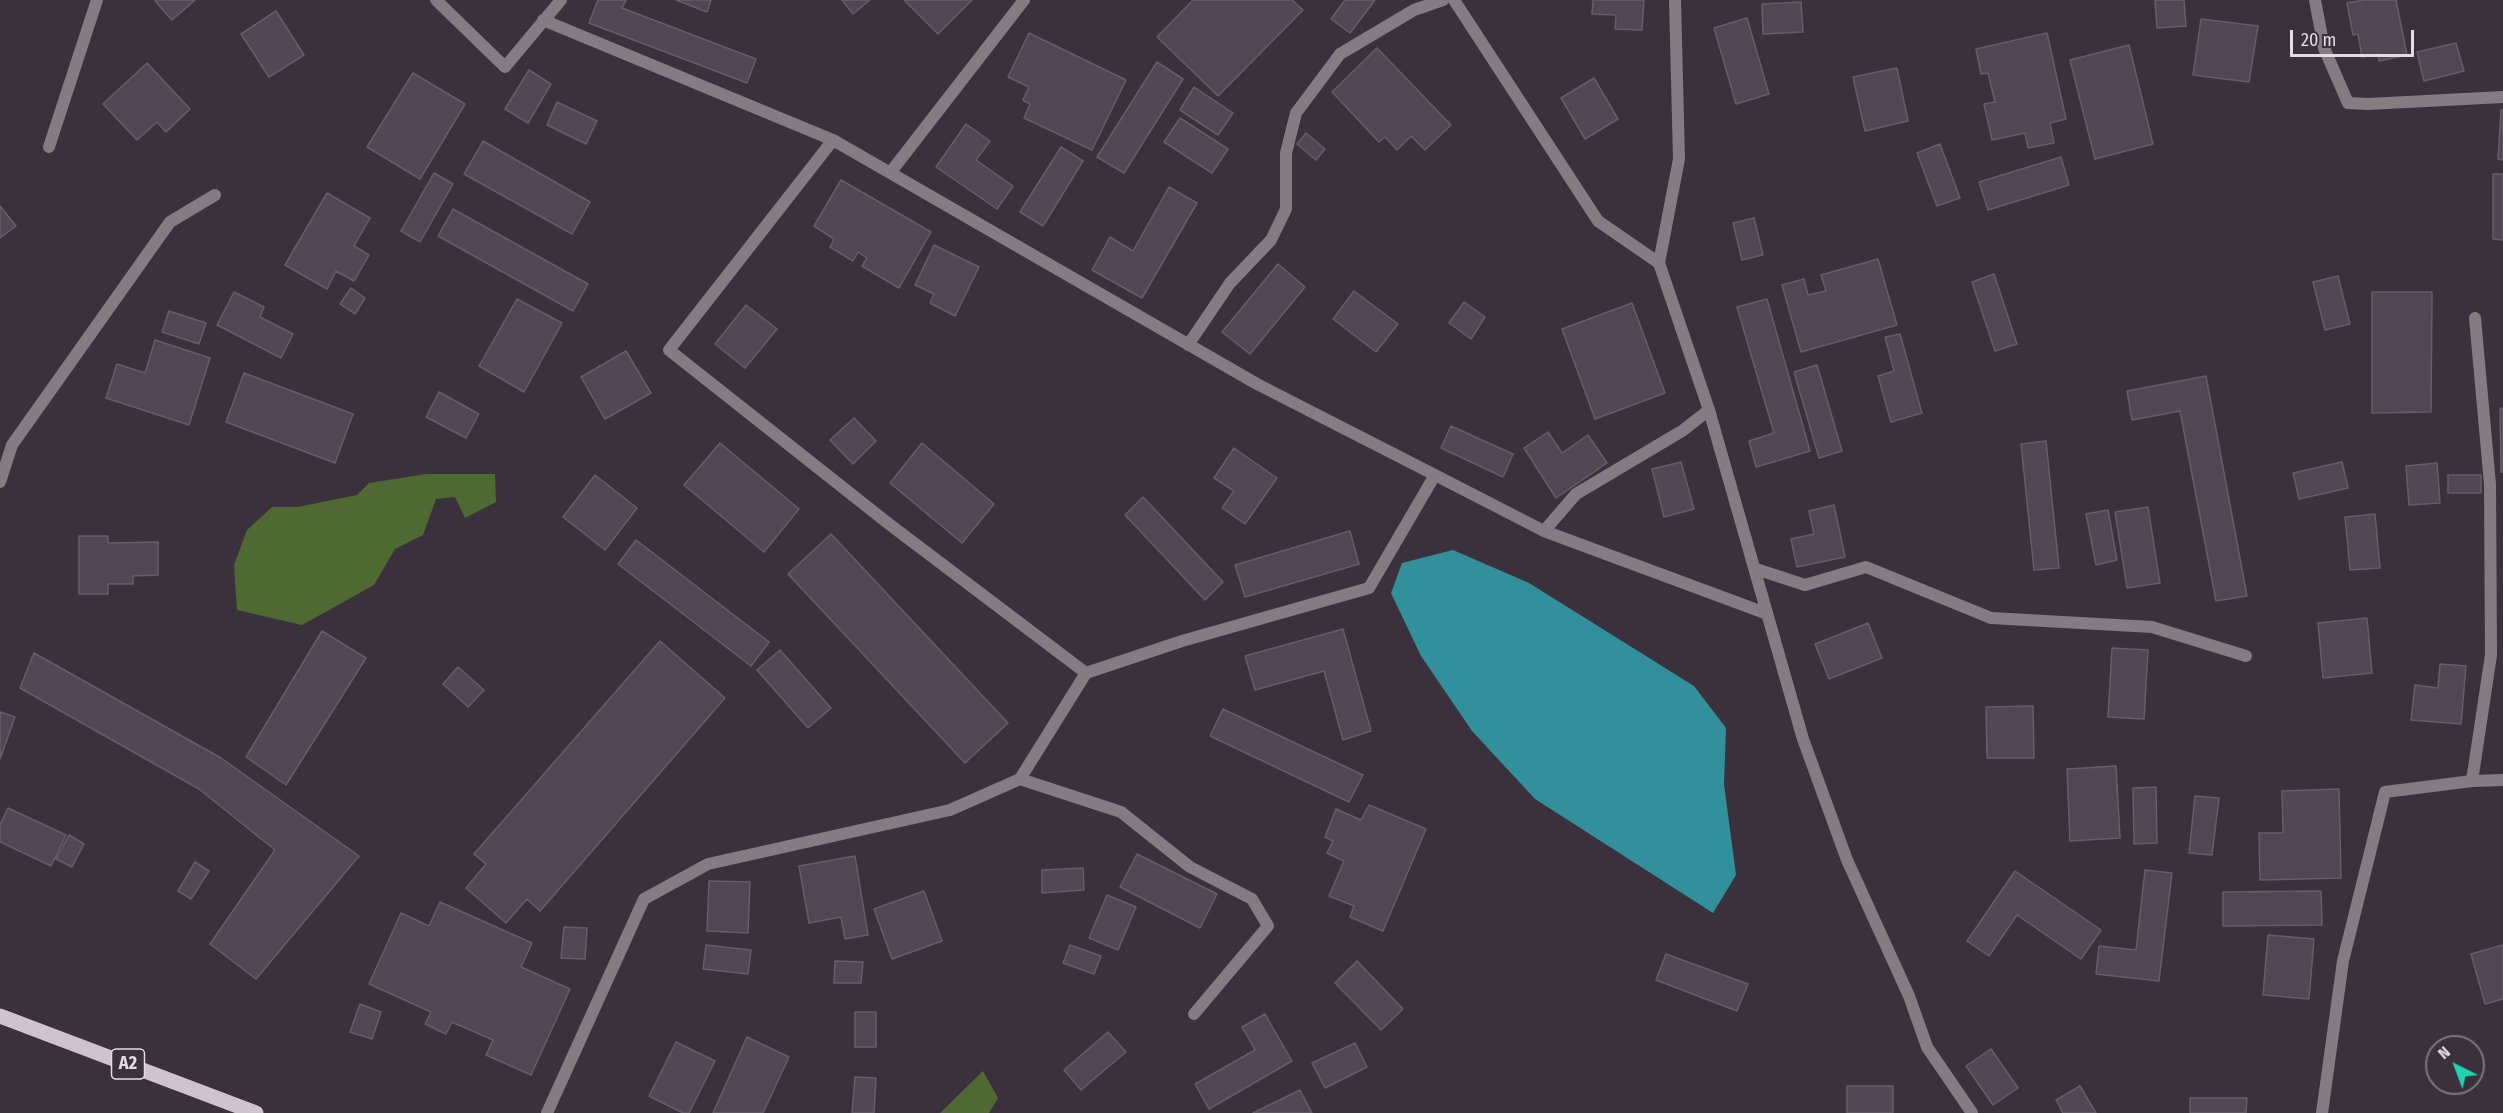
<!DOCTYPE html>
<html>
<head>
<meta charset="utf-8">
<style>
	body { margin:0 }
	#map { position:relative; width:2503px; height:1113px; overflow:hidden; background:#3b313d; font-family:"Fira Sans Condensed",sans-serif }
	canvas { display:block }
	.north { position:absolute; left:2425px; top:1035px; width:60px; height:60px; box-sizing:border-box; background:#3b313d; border:2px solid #7d757f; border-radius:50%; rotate:318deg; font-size:16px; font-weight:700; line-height:24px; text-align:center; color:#e1dbe3 }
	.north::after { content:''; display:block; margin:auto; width:21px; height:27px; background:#1ed5b0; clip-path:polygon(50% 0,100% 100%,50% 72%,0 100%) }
	.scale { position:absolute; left:2290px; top:30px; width:124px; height:27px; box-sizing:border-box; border:3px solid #e1dbe3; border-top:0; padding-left:8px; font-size:18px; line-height:21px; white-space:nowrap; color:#e1dbe3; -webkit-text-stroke:4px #3b313d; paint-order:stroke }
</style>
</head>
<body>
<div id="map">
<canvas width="2503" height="1113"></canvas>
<div class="north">N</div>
<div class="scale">20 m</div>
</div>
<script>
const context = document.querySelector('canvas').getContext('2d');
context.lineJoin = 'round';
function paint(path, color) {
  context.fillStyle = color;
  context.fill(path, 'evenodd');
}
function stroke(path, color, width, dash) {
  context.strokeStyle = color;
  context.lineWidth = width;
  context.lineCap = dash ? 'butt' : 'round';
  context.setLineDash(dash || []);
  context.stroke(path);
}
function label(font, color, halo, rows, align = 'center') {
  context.font = font + ' "Fira Sans Condensed",sans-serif';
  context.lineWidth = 5;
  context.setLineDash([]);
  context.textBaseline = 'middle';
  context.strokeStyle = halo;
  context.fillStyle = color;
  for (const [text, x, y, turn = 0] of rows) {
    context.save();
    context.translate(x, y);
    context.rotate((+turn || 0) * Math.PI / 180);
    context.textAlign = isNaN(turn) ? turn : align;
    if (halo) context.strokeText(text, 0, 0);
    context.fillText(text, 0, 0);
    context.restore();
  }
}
paint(new Path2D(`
	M426,474H495L496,502L465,518L455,497L436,499L423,535L395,549L374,585L302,625L237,610L234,565L247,530L272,507H298L357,495L369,483Z
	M983,1071L998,1098L989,1113H940Z`), '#4e6931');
paint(new Path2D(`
	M1453,550L1529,583L1694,686L1726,728L1724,784L1736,875L1713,913L1535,799L1472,731L1421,656L1391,593L1402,563Z`), '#328f9c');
const building = new Path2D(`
	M157,0H195L172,20L155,1Z
	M598,0H626L622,8L756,59L747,83L589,23Z
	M676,0H711L707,12Z
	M842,0H870L853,14Z
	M904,0H972L938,34Z
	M1193,0H1292L1303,10L1218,96L1157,37Z
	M1345,0H1375L1350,33L1331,19Z
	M1593,0H1644L1642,30L1615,29L1616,15L1592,14Z
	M2155,0H2184L2186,26L2157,28Z
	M2364,0H2396L2407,55L2379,61L2378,54L2362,57L2358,34L2353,35L2347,3Z
	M1801,2L1803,32L1763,34L1762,4Z
	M276,11L304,55L269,77L241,34Z
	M1747,18L1769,94L1736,104L1714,28Z
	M2201,19L2258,26L2249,82L2193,75Z
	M1029,33L1126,80L1092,150L1024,118L1030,104L1023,100L1029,87L1008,77Z
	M2047,33L2066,119L2050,123L2054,143L2028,148L2025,133L1992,140L1984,104L1995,102L1988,73L1981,74L1976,49Z
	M2456,43L2464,71L2424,81L2417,52Z
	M2129,45L2153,144L2095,159L2070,60Z
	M1377,48L1451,125L1425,150L1411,136L1397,150L1385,137L1379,142L1332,92Z
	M1157,62L1183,79L1124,173L1097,157Z
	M147,63L190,109L166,132L157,122L137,140L103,104Z
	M1897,68L1908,121L1865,131L1853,77Z
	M529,70L551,84L528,123L505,109Z
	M413,73L465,104L420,179L367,147Z
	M1594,78L1618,119L1585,139L1561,98Z
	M1194,87L1233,113L1218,135L1180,110Z
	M557,102L597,121L586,144L547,125Z
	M2501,110H2503V160L2498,159Z
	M1180,118L1228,149L1212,173L1164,142Z
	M966,124L990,141L976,160L1013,186L997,209L936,167Z
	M1306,133L1325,149L1316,160L1297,144Z
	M483,141L590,202L572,234L464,174Z
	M1940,144L1960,198L1937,206L1917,153Z
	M1061,147L1083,161L1043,226L1020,212Z
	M2061,157L2069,185L1988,210L1979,182Z
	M434,173L453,184L420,242L401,231Z
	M2493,174H2503V240L2493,239Z
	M841,180L931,232L899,288L862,266L867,258L858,252L853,261L830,247L834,239L814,226Z
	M1169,187L1197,203L1142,298L1092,270L1110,237L1133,251Z
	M327,193L370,218L354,246L369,255L354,281L336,271L327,289L285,265Z
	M0,206L16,226L0,238Z
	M453,209L588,284L573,311L438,236Z
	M1754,218L1763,255L1742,260L1733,223Z
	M934,245L979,267L955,316L930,303L934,294L915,285Z
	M1878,259L1897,325L1801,352L1782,285L1804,279L1808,295L1826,291L1821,275Z
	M1278,264L1305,287L1250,354L1222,332Z
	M1994,274L2017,344L1995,351L1972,282Z
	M2338,276L2350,324L2325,330L2313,282Z
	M351,288L365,298L355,314L340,304Z
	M1354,291L1398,324L1376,352L1333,319Z
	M234,292L264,307L260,317L293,334L281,358L217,325Z
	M2372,292H2432L2431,412L2372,413Z
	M517,299L562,323L524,392L479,366Z
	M1767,299L1810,451L1756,467L1749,441L1774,433L1737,307Z
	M1464,302L1485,317L1471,339L1449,323Z
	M1632,303L1665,393L1595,419L1562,329Z
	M746,305L777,329L745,368L715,344Z
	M169,311L206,323L199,344L162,332Z
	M1900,334L1922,413L1891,422L1878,376L1894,371L1885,337Z
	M155,340L210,358L189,425L106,398L117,364L145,373Z
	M626,351L651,393L605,419L581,377Z
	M1817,365L1842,451L1819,458L1794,372Z
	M244,373L353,414L335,463L226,422Z
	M2206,376L2247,596L2216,601L2180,411L2132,420L2127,391Z
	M439,392L479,414L466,438L426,417Z
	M2503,408V472H2501L2500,409Z
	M854,418L876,441L853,464L830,440Z
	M1451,426L1513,454L1503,477L1441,448Z
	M1548,432L1562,453L1588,435L1607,463L1556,498L1524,448Z
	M2046,441L2059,568L2034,570L2021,444Z
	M720,443L799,509L764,552L684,485Z
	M922,443L994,504L962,543L890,483Z
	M1234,448L1277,478L1245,524L1222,508L1234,491L1214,478Z
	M1681,462L1694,509L1664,517L1652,469Z
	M2342,462L2348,488L2299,499L2293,473Z
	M2437,463L2440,503L2409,505L2406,466Z
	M595,475L637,508L605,550L563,517Z
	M2448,475H2481V493H2448Z
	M1143,497L1223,582L1205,600L1125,515Z
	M1834,505L1845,557L1797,567L1791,539L1814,534L1809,511Z
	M2148,507L2160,583L2127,588L2115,512Z
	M2108,510L2117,560L2096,565L2086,514Z
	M2375,514L2380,568L2350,570L2345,517Z
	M1350,531L1359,564L1245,597L1235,565Z
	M831,534L1008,723L965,763L788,574Z
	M79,536H108V543L158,542V575L133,576V584H108V594H79Z
	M636,540L769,642L751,666L618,564Z
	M2367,618L2372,673L2323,678L2318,623Z
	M1868,623L1882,658L1829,679L1815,644Z
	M1343,629L1371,731L1343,740L1324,671L1255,690L1245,656Z
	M322,631L366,658L286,785L246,757Z
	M660,641L725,698L540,911L527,899L506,923L466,888L486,864L474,854Z
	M2112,648L2148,650L2144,719L2108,717Z
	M780,650L831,708L808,728L757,670Z
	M34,653L221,758L359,856L256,979L210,944L275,850L199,789L20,688Z
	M2440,664L2466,666L2461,724L2411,720L2415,685L2438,688Z
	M458,667L484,690L468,707L443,684Z
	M2033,706L2034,758H1987L1986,707Z
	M1223,709L1363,775L1349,802L1210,736Z
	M0,712L15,717L0,759Z
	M2116,766L2120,838L2070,841L2067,769Z
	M2156,787L2157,843L2134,844L2133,788Z
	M2339,789L2341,878L2260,880L2259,833H2283L2282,791Z
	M2195,796L2219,798L2212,855L2189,853Z
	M1369,805L1426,829L1383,931L1350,917L1354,906L1329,896L1344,861L1327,853L1333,841L1325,837L1336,809L1361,820Z
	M8,808L66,835L51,866L0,842V825Z
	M69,835L84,844L72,867L56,859Z
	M1137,854L1217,894L1200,928L1120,887Z
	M855,856L868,935L845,939L841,917L809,923L799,866Z
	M195,862L209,871L191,899L178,891Z
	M1083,868L1084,890L1042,893V870Z
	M2145,870L2172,873L2159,981L2096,974L2099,946L2136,950Z
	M2015,871L2101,930L2081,959L2017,915L1989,956L1967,941Z
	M709,881L750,882L748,933L707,931Z
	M924,891L942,941L892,959L874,909Z
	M2321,891L2322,925L2223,926V892Z
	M1107,895L1136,907L1118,950L1089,938Z
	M440,902L532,943L521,967L570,989L531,1075L486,1055L493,1040L452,1022L446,1034L425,1024L431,1012L369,984L401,913L429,926Z
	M564,927L587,928L585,959L561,958Z
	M2268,935L2314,939L2309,999L2263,995Z
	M706,945L751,950L748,974L703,969Z
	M1070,945L1101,956L1094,974L1063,963Z
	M2503,945V999L2485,1004L2471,954Z
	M1666,954L1748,984L1737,1011L1656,980Z
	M835,961L863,962L861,983H834Z
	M1357,961L1403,1009L1381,1030L1335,983Z
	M360,1004L381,1012L372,1039L350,1032Z
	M855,1012H876V1047H855Z
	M1265,1014L1292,1061L1209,1109L1195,1084L1255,1050L1242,1027Z
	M1108,1032L1126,1052L1081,1090L1064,1070Z
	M747,1037L789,1057L763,1113H713Z
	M676,1042L715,1061L689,1113H683L649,1096Z
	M1355,1043L1367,1067L1325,1088L1312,1063Z
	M1991,1049L2018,1088L1993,1105L1966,1066Z
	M855,1077L876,1078L874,1113H852Z
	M1847,1086H1893V1113H1847Z
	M2080,1086L2096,1113H2063L2056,1100Z
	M1300,1090L1312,1113H1253Z
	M2190,1098H2247L2246,1113H2190Z`);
paint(building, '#514754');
stroke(building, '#675c69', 1.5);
stroke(new Path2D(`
	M2315,0L2324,48L2348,103L2368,104L2503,97
	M2472,781L2491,655L2490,484L2475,318`), '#837c82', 12);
stroke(new Path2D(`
	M436,0L505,67L561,0
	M1454,0L1598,221L1659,263
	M1675,0L1679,159L1659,263L1709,410L1803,739L1847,860L1909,996L1927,1047L1972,1113
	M543,20L833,140L1257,384L1435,475L1369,588L1182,641L1086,673L1020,779L950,810L708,864L644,899L547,1113
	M833,140L669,350L889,524L1086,673
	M49,147L97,0
	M890,173L1024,0
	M1188,345L1230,283L1271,240L1286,209V153L1296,113L1340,54L1414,10L1443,0
	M1435,475L1544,531L1765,613
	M0,482L12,445L170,222L215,195
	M1544,531L1576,494L1682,431L1709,410
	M1756,569L1805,585L1866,567L1991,618L2152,627L2246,656
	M1020,779L1121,812L1190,867L1252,899L1268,926L1194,1014
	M2322,1113L2343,961L2385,792L2472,781L2503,780`), '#837c82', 12);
stroke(new Path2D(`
	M0,1016L256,1113`), '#d0c2ce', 15);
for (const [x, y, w] of [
	[128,1064,33]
]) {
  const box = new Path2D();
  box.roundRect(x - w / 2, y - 15, w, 30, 4.5);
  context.fillStyle = '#3b313d';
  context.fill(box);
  stroke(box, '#e1dbe3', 1.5);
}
label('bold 18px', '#e1dbe3', null, [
	["A2",128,1064]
]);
</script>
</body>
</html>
